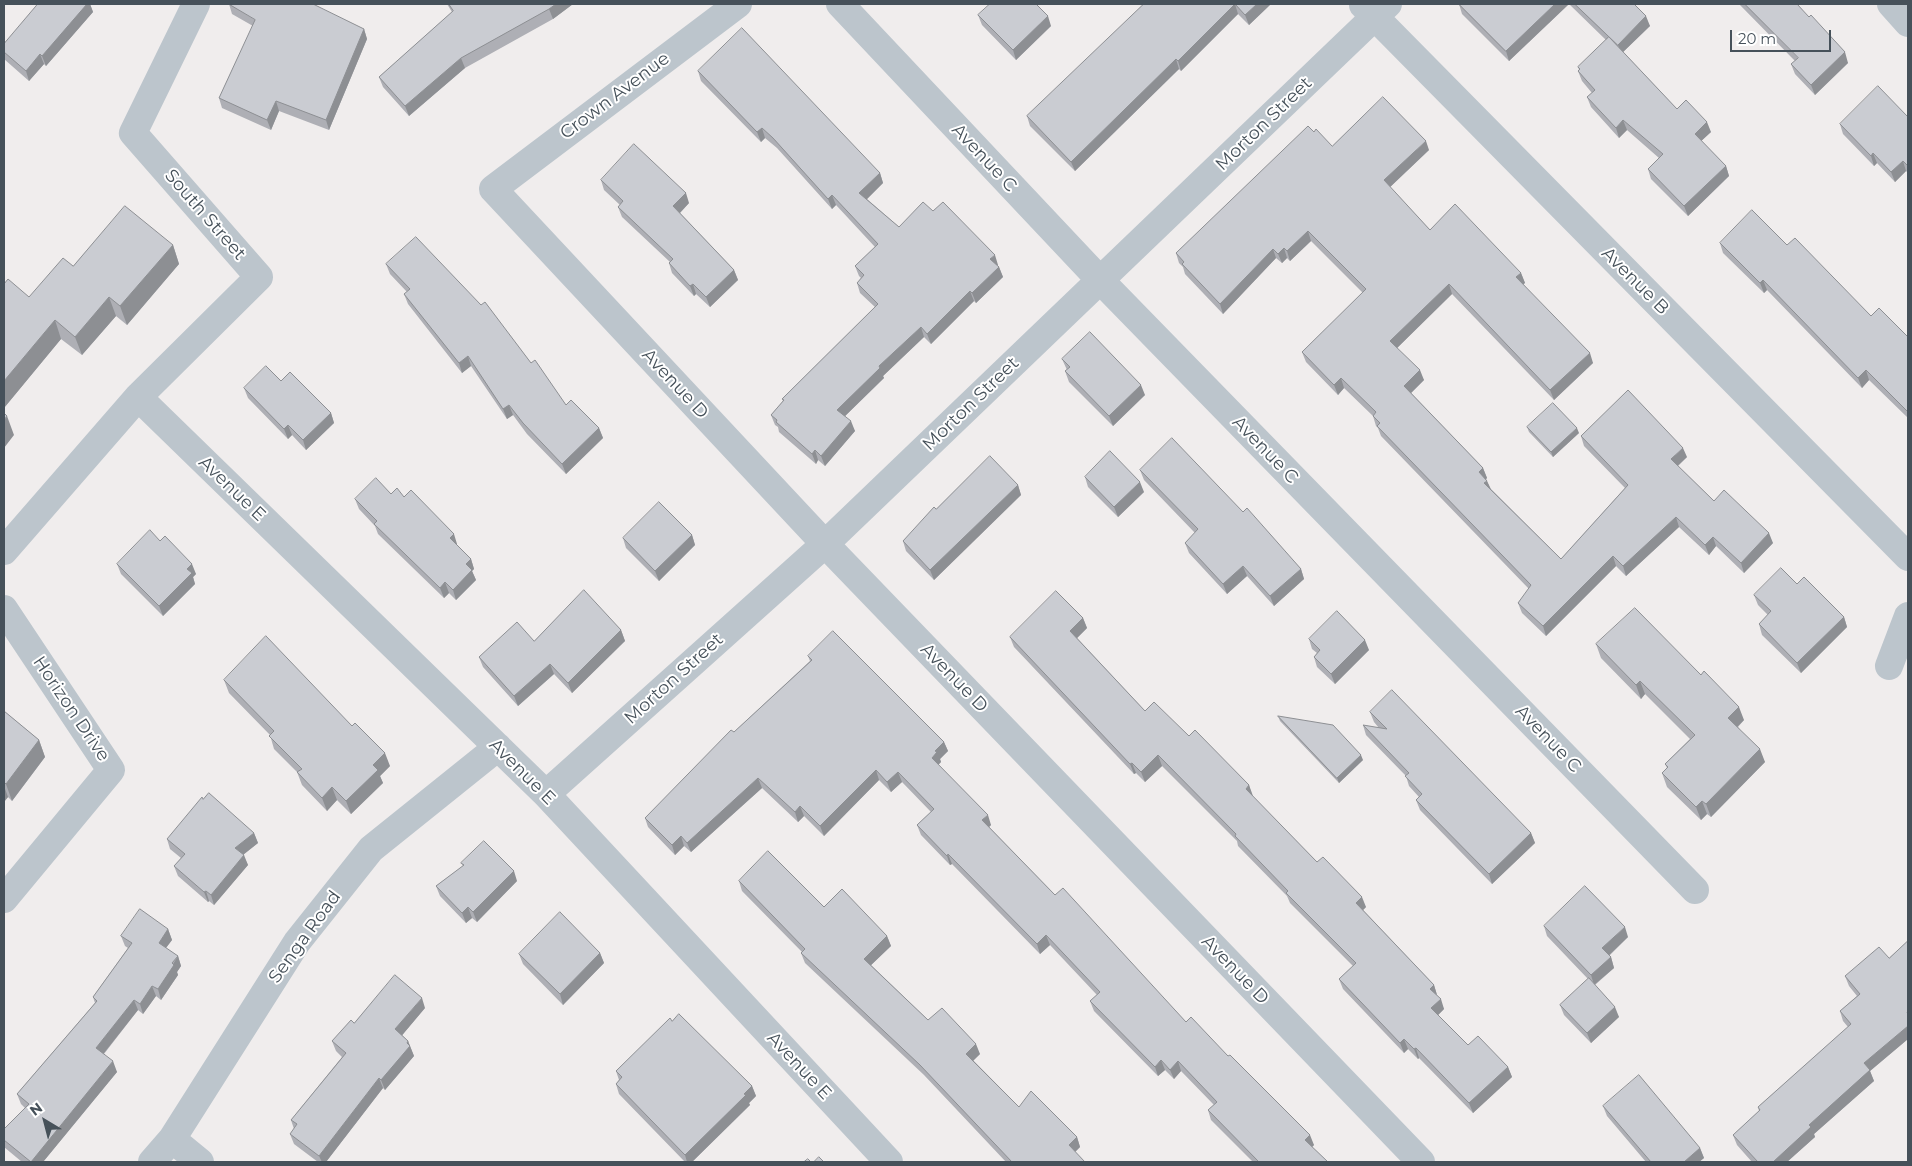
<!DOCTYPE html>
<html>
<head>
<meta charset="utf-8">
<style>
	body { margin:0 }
	#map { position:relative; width:1912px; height:1166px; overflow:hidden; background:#f0eded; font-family:Montserrat,sans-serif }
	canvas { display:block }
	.frame { position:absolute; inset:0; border:5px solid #46515a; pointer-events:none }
	.north { position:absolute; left:20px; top:1096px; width:50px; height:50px; -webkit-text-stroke:4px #fff; paint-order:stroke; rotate:323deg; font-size:14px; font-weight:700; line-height:20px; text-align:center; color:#46515a }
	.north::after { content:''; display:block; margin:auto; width:18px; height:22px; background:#46515a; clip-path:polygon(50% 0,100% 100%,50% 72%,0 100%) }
	.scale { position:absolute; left:1730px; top:30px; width:101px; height:22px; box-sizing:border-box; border:2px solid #46515a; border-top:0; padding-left:6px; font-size:15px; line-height:18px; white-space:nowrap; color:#46515a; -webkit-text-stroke:4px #fff; paint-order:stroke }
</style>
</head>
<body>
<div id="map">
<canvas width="1912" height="1166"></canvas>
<div class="frame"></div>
<div class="north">N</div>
<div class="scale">20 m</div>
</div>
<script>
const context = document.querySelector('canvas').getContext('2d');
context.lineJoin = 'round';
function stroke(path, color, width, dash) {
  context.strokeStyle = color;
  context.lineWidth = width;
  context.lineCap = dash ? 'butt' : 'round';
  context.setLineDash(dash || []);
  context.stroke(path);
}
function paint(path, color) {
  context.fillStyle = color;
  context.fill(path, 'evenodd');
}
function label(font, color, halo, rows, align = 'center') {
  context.font = font + ' Montserrat,sans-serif';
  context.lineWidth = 4;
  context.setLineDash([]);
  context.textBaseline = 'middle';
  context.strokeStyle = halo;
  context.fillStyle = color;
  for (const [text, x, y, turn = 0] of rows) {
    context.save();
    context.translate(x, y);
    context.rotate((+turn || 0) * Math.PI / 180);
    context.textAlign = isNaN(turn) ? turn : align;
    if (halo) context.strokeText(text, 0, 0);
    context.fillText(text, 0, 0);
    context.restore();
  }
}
stroke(new Path2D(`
	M738,4L493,189L825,544L1421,1162
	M840,4L1100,280L1695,890
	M1891,4L1908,23
	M1363,5L1908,557
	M138,397L546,794L889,1162
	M4,551L138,397L259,277L133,133L196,4
	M4,609L111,770L4,899
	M1889,666L1908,616
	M546,794L825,544L1388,4
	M172,1139L200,1162
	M152,1162L172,1139L297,942L371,849L498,747`), '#bcc5cc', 28);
paint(new Path2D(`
	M38,4H90L93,12L46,66L44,64L29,81L4,59V44Z
	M229,4L364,29L367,39L329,130L279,111L271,130L222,108L219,98L253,26L232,14Z
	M447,4H573L553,19L465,68L409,116L383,87L379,77L452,12Z
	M1144,4H1271L1249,25L1238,14L1181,71L1179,69L1075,171L1030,126L1027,116Z
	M1459,4H1634L1650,26L1623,52L1677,109L1711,132L1701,141L1726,166L1729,176L1688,216L1651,179L1648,169L1659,158L1627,130L1619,138L1591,107L1587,97L1592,93L1582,81L1578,71L1579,70L1578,67L1606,40L1569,4L1509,61L1462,14Z
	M1739,4H1797L1848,63L1815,95L1795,74L1791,64L1795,61Z
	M978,15L1051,26L1016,60L982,25Z
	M698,71L880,173L883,183L867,199L899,227L933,211L998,265H997L999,267L1003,277L976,303L974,301L931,344L924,337L883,376L884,378L845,416L855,431L825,466L818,460L816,464L779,432L778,427L775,425L771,415L783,401L782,399L875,307L860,293L857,283L861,278L859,276L855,266L875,247L836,205L832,209L777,148L765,138L761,142L701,81Z
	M1908,117V173L1906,171L1895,182L1877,163L1874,166L1843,134L1840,124Z
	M1314,132L1332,146L1429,150L1390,187L1430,230L1521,273L1525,283L1523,284L1593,363L1554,400L1452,294L1397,348L1424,380L1411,393L1483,468L1487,478L1486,479L1491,489L1561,559L1625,488L1584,446L1581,436L1687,457L1678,466L1714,501L1773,543L1744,573L1716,546L1709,555L1679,527L1626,576L1616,566L1546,636L1522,613L1518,603L1529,589L1381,436L1378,428L1376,426L1373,416L1344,388L1338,395L1306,362L1302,352L1363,293L1311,241L1290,261L1287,258L1282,263L1276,258L1223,314L1185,274L1183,267L1179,263L1176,253Z
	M601,180L689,203L680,213L734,270L738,280L710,307L696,294L694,296L672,273L669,263L670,262L622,217L618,207L620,205L604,190Z
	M1720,243L1787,245L1871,316L1908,337V418L1869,380L1862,388L1767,290L1764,293L1723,253Z
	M173,245L179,264L127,325L116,316L82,355L61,339L4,408V284L29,297L73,266Z
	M386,264L531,363L566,405L599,428L603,438L566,474L527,434L513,415L507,419L471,366L462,373L408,304L404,294L407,292L390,274Z
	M1062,359L1145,395L1113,426L1069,382L1065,371L1067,370Z
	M281,381L331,413L334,423L306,450L292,435L288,439L248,398L244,388Z
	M1527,427L1579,433L1553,457L1529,432Z
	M1140,470L1243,512L1301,569L1304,579L1274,606L1247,576L1227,594L1189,553L1185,543L1195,533L1144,480Z
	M1085,477L1144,492L1118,517L1088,487Z
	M1018,485L1021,495L934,580L906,551L903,541L936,509Z
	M391,494L404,497L457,544V545L471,559L474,569L472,571L476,580L456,600L449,593L444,598L378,534L375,526L359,509L355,499Z
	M692,535L695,545L659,581L626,548L623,538Z
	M160,541L196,574L193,577L195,584L163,616L121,574L117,564Z
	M1797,584L1844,617L1847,627L1801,673L1762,635L1759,624L1768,615L1758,605L1754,595Z
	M1083,618L1087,628L1077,638L1145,711L1189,736L1249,785L1252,796L1317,862L1366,907L1363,910L1434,985L1437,995L1444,1009L1438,1015L1468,1045L1508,1067L1512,1077L1473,1113L1419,1058L1418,1059L1408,1049L1404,1053L1343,989L1339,979L1353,966L1290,903L1287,896L1238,846L1237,841L1162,766L1145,782L1136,773L1134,774L1014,647L1010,637Z
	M621,630L625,641L572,693L554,674L518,706L483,667L479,657L534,641Z
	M1309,639L1369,650L1335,684L1317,667L1314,657L1317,653L1312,649Z
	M1596,644L1744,720L1738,727L1765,762L1711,817L1707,814L1701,820L1667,787L1662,773L1667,768L1665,764L1690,739L1645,694L1641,699L1601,658Z
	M808,656L944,742L948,751L940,759L941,762L938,765L991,825L989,827L1055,895L1186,1022L1228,1056L1314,1145L1312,1147L1328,1162H1253L1211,1120L1208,1110L1214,1105L1181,1071L1174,1079L1165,1070L1158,1076L1094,1011L1090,1001L1097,995L1050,945L1040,954L952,864L950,865L921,835L917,825L931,812L902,782L891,792L879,780L824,836L804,816L798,822L762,788L691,852L684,846L675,855L648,827L645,818L734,732L810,661Z
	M224,680L390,766L380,776L383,783L351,814L337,800L327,811L302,785L297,772L274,749L270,735L229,693Z
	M4,711L39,740L45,757L12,801L8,797L4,802Z
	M1370,712L1531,833L1535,843L1492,884L1420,810L1416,800L1419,797L1409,786L1406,776L1366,735L1363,725L1379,728L1374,722Z
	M1278,716L1363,760L1339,783L1280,721Z
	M254,833L258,843L243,855L248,865L214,905L209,901L208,902L178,876L174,866L181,858L170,849L167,839Z
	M461,863L517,881L477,922L472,918L466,923L440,896L436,886L463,866Z
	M739,881L824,907L887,936L891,946L871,965L928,1020L980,1054L973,1060L1019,1107L1077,1137L1080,1147L1075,1152L1085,1162H1006L924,1075L805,963L801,953L802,952L742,891Z
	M1544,926L1628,937L1609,956L1611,957L1614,968L1595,985L1619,1017L1591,1043L1564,1015L1560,1005L1588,979L1547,936Z
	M168,929L172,940L166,948L178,956L181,966L177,972L178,975L161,1000L156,996L143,1014L138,1010L104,1054L117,1072L43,1162H22L4,1147V1129L25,1108L21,1104L17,1094L95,1003L93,997L128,948L125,946L121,936Z
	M1908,941V1039L1870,1071L1874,1081L1814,1134L1815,1137L1787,1162H1752L1737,1145L1733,1135L1759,1111L1758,1107L1848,1027L1843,1021L1840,1011L1857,996L1849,986L1845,976L1889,958Z
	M600,953L604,963L563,1005L523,964L519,954Z
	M425,1008L402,1035L408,1041L414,1056L385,1090L383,1088L326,1162H318L294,1144L290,1134L294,1129L291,1120L342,1057L336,1051L332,1041L354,1023Z
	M616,1071L752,1086L756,1096L749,1103L750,1105L692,1162H685L619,1094L616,1084L619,1080Z
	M1603,1106L1700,1148L1704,1158L1699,1162H1646L1607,1116Z`), '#aeafb5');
paint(new Path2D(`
	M86,4H90L93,12L46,66L42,56Z
	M556,4H573L553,19L549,9Z
	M1235,4L1238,14L1181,71L1178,61Z
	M1257,4H1271L1249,25L1245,15Z
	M1555,4H1569L1509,61L1506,51Z
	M1048,16L1051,26L1016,60L1013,50Z
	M1646,16L1650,26L1621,54L1618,45Z
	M364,29L367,39L329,130L326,120Z
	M1845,52L1848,63L1815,95L1811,85Z
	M40,54L44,64L29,81L26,71Z
	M461,58L465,68L409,116L405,106Z
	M1176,59L1179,69L1075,171L1071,162Z
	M276,101L279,111L271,130L267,120Z
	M1623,120L1627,130L1619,138L1616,128Z
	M1707,122L1711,132L1698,144L1695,134Z
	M762,128L765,138L761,142L757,132Z
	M1426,141L1429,150L1387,190L1384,180Z
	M1873,153L1877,163L1874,166L1871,156Z
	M1903,161L1906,171L1895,182L1891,172Z
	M1726,166L1729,176L1688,216L1684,206Z
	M880,173L883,183L863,203L859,193Z
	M686,193L689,203L677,216L673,206Z
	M832,195L836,205L832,209L828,199Z
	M1308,231L1311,241L1290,261L1287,251Z
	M173,245L179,264L127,325L120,306Z
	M1284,248L1287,258L1282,263L1278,254Z
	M1273,249L1276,258L1223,314L1220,304Z
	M995,255L998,265L994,269L990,259Z
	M999,267L1003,277L976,303L972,293Z
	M734,270L738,280L710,307L706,297Z
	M1521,273L1525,283L1520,287L1516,277Z
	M1763,280L1767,290L1764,293L1760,283Z
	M693,284L696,294L694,296L690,286Z
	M1449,284L1452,294L1394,351L1390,341Z
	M970,291L974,301L931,344L927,334Z
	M109,297L116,316L82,355L75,337Z
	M55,320L61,339L4,408V381Z
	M921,327L924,337L883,376L884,378L841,420L837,410L879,366Z
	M1590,353L1593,363L1554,400L1550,390Z
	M468,356L471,366L462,373L459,363Z
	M1420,370L1424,380L1408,396L1404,386Z
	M1866,370L1869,380L1862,388L1858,378Z
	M1341,378L1344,388L1338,395L1334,385Z
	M1141,385L1145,395L1113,426L1109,416Z
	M509,405L513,415L507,419L503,409Z
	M331,413L334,423L306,450L303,440Z
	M7,416L14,435L4,448V420Z
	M851,421L855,431L825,466L821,456Z
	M288,425L292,435L288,439L284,429Z
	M599,428L603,438L566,474L562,464Z
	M1577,428L1579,433L1553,457L1551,452Z
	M1683,448L1687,457L1674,469L1671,459Z
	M815,450L818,460L816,464L812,454Z
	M1483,468L1487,478L1483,482L1479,472Z
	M1487,481L1491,490L1484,483Z
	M1140,482L1144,492L1118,517L1114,507Z
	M1018,485L1021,495L934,580L930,570Z
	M1676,517L1679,527L1626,576L1623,566Z
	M1769,533L1773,543L1744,573L1741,563Z
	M454,534L457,544L454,549L450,538Z
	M692,535L695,545L659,581L655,571Z
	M1713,537L1716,546L1709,555L1705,545Z
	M1613,556L1616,566L1546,636L1543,626Z
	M471,559L474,569L472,571L476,580L456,600L453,590L466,564Z
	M192,564L196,574L193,577L195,584L163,616L159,606L187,569Z
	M1243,566L1247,576L1227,594L1223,584Z
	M1301,569L1304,579L1274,606L1270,596Z
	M445,582L449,593L444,598L440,588Z
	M1844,617L1847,627L1801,673L1797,663Z
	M1083,618L1087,628L1074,641L1070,631Z
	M621,630L625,641L572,693L568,683Z
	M1365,640L1369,650L1335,684L1331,674Z
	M550,664L554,674L518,706L514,696Z
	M1640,681L1645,694L1641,699L1636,685Z
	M1739,707L1744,720L1733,731L1728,718Z
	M39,740L45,757L12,801L6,784Z
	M944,742L948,751L940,759L941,762L935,768L932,758L935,751Z
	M1760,749L1765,762L1711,817L1706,804Z
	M385,753L390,766L380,776L383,783L351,814L346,801L373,765Z
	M1158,755L1162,766L1145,782L1141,772Z
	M1361,755L1363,760L1339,783L1337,778Z
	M1132,763L1136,773L1134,774L1130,764Z
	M876,770L879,780L824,836L820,826Z
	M898,772L902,782L891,792L887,782Z
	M758,778L762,788L691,852L687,843Z
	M1249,785L1253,796L1249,799L1246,789Z
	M4,786L8,797L4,802Z
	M332,787L337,800L327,811L322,798Z
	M1702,801L1707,814L1701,820L1696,807Z
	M800,806L804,816L798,822L795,812Z
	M988,815L991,825L986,830L982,820Z
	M254,833L258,843L239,858L235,848Z
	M1531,833L1535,843L1492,884L1489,874Z
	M681,836L684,846L675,855L672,845Z
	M948,854L952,864L950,865L947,856Z
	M244,855L248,865L214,905L211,895Z
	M514,871L517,881L477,922L473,912Z
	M206,891L209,901L208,902L204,892Z
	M1362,897L1366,907L1360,913L1356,903Z
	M468,907L472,918L466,923L462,913Z
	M1625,927L1628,937L1606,958L1602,948Z
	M168,929L172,940L162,953L159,943Z
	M1046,935L1050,945L1040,954L1037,944Z
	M887,936L891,946L868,968L864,959Z
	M600,953L604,963L563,1005L560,994Z
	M178,956L181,966L177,972L178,975L161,1000L158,989Z
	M1611,957L1614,968L1594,985L1591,975Z
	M1434,985L1437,995L1430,989Z
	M152,986L156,996L143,1014L140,1004Z
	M422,998L425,1008L399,1039L395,1029Z
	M1441,999L1444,1009L1435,1018L1431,1008Z
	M134,1000L138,1010L100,1058L96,1048Z
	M1615,1007L1619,1017L1591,1043L1587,1033Z
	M1908,1026V1039L1870,1071L1874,1081L1814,1134L1815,1137L1787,1162H1773L1809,1125L1864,1063Z
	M1404,1039L1408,1049L1404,1053L1400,1043Z
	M408,1041L414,1056L385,1090L381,1080Z
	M976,1044L980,1054L970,1064L966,1054Z
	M1416,1048L1419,1058L1418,1059L1414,1049Z
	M1161,1060L1165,1070L1158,1076L1155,1067Z
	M113,1061L117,1072L43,1162H31Z
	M1178,1061L1181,1071L1174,1079L1170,1070Z
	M1508,1067L1512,1077L1473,1113L1469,1103Z
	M379,1078L383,1088L326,1162H322L319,1156Z
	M752,1086L756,1096L749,1103L750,1105L692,1162H687L685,1155Z
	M1310,1135L1314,1145L1309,1150L1305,1140Z
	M1077,1137L1080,1147L1072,1155L1069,1145Z
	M1700,1148L1704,1158L1699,1162H1684Z`), '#8d8f93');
const building = new Path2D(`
	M38,4H87L42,56L40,54L26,71L4,52V44Z
	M229,4H313L364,29L326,120L276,101L267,120L219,98L255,20Z
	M449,4H556L549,9L461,58L405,106L379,77L453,11Z
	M990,4H1036L1048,16L1013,50L978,15Z
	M1144,4H1257L1245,15L1235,4L1178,61L1176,59L1071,162L1027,116Z
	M1459,4H1555L1506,51Z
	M1575,4H1634L1646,16L1618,45Z
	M1745,4H1797L1809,17L1811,15L1845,52L1811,85L1791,64L1798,58Z
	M742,28L880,173L859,193L899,227L923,202L933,211L943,202L995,255L990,259L999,267L972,293L970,291L927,334L921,327L879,366L880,368L837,410L851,421L821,456L815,450L812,454L776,422L777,420L771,415L784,400L782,399L878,304L857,283L864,275L855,266L878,244L832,195L828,199L773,138L762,128L757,132L698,71Z
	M1609,37L1677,109L1686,100L1707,122L1695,134L1726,166L1684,206L1648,169L1663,154L1623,120L1616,128L1587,97L1595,90L1578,71L1580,69L1578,67Z
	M1878,86L1908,117V166L1903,161L1891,172L1873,153L1871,156L1840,124Z
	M1383,97L1426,141L1384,180L1430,230L1455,204L1521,273L1516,277L1590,353L1550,390L1449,284L1390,341L1420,370L1404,386L1483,468L1479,472L1487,481L1484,483L1561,559L1628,485L1581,436L1628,390L1683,448L1671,459L1714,501L1724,490L1769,533L1741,563L1713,537L1705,545L1676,517L1623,566L1613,556L1543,626L1518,603L1531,585L1377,426L1380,423L1373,416L1376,412L1341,378L1334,385L1302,352L1366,289L1308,231L1287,251L1284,248L1278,254L1273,249L1220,304L1182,264L1184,262L1176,253L1308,126L1314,132L1316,129L1332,146Z
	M634,144L686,193L673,206L734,270L706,297L693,284L690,286L669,263L673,259L618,207L623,201L601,180Z
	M125,206L173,245L120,306L109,297L75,337L55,320L4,381V284L8,279L29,297L63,258L73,266Z
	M1752,210L1787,245L1795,238L1871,316L1879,308L1908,337V412L1866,370L1858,378L1763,280L1760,283L1720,243Z
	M416,237L481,305L485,302L531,363L535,360L566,405L571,400L599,428L562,464L523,423L509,405L503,409L468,356L459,363L404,294L410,289L386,264Z
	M1090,332L1141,385L1109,416L1065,371L1070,367L1062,359Z
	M266,366L281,381L290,372L331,413L303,440L288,425L284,429L244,388Z
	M1553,403L1577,428L1551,452L1527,427Z
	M4,413L7,416L4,420Z
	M1172,438L1243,512L1247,508L1301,569L1270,596L1243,566L1223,584L1185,543L1198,529L1140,470Z
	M1110,451L1140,482L1114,507L1085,477Z
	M990,456L1018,485L930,570L903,541L934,507L936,509Z
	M376,478L391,494L397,488L404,497L411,490L454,534L450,538L471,559L466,564L472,570L453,590L445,582L440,588L374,524L377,521L355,499Z
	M659,502L692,535L655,571L623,538Z
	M150,530L160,541L165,536L192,564L187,569L192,573L159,606L117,564Z
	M1781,568L1797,584L1804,577L1844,617L1797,663L1759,624L1771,611L1754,595Z
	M584,590L621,630L568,683L550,664L514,696L479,657L517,622L534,641Z
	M1056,591L1083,618L1070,631L1145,711L1154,702L1189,736L1195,730L1249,785L1246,789L1317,862L1323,857L1362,897L1356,903L1434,985L1430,989L1441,999L1431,1008L1468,1045L1478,1036L1508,1067L1469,1103L1416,1048L1414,1049L1404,1039L1400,1043L1339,979L1356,963L1286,893L1288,891L1235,836L1236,834L1158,755L1141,772L1132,763L1130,764L1010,637Z
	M1635,608L1701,675L1704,671L1739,707L1728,718L1760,749L1706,804L1702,801L1696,807L1662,773L1668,767L1665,764L1695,735L1640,681L1636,685L1596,644Z
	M1337,611L1365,640L1331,674L1314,657L1320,650L1309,639Z
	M833,631L944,742L935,751L937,752L932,758L988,815L982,820L1055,895L1063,888L1186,1022L1191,1017L1228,1056L1230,1055L1310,1135L1305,1140L1328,1162H1259L1208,1110L1217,1102L1178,1061L1170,1070L1161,1060L1155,1067L1090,1001L1100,992L1046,935L1037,944L948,854L947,856L917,825L934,809L898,772L887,782L876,770L820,826L800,806L795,812L758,778L687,843L681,836L672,845L645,818L731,730L734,732L812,660L808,656Z
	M266,636L352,726L355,723L385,753L373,765L378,770L346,801L332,787L322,798L297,772L302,769L269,736L274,731L224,680Z
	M1392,690L1531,833L1489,874L1416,800L1422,794L1405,776L1409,773L1363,725L1387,729L1370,712Z
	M4,711L39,740L6,784L4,782Z
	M1278,716L1333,725L1361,755L1337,778Z
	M209,793L254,833L235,848L244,855L211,895L206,891L204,892L174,866L185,854L167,839L202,797L203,799Z
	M484,841L514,871L473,912L468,907L462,913L436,886L464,865L461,863Z
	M768,851L824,907L842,889L887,936L864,959L928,1020L942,1008L976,1044L966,1054L1019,1107L1031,1091L1077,1137L1069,1145L1085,1162H1012L920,1065L801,953L805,949L739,881Z
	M1585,886L1625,927L1602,948L1611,957L1591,975L1544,926Z
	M140,909L168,929L159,943L178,956L172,963L174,965L158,989L152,986L140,1004L134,1000L96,1048L113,1061L31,1162L4,1140V1129L29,1104L17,1094L97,1001L93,997L132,943L121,936Z
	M560,912L600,953L560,994L519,954Z
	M1908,941V1011L1907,1012L1908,1014V1026L1864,1063L1870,1070L1809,1125L1811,1127L1773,1162H1758L1733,1135L1760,1110L1758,1107L1851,1024L1840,1011L1860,994L1845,976L1879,947L1889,958Z
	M395,975L422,998L395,1029L408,1041L407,1043L410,1046L381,1080L379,1078L319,1156L290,1134L297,1124L291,1120L346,1053L332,1041L351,1020L354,1023Z
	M1589,978L1615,1007L1587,1033L1560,1005Z
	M679,1014L752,1086L744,1094L746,1095L685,1155L616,1084L622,1077L616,1071L670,1018L672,1021Z
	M1639,1075L1700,1148L1684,1162H1651L1603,1106Z
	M819,1157L824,1162H814Z
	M808,1159L811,1162H804Z`);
paint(building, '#caccd2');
stroke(building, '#8d8f93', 1);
label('18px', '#46515a', '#fff', [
	["Crown Avenue",615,96,-37],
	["Morton Street",1264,124,-44],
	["Avenue C",984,158,47],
	["South Street",205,215,49],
	["Avenue B",1635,281,45],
	["Avenue D",675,384,47],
	["Morton Street",971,404,-44],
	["Avenue C",1265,450,46],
	["Avenue E",232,489,44],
	["Avenue D",954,678,46],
	["Morton Street",674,679,-42],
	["Horizon Drive",71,709,56],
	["Avenue C",1548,739,46],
	["Avenue E",522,772,45],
	["Senga Road",305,937,-54],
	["Avenue D",1235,970,46],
	["Avenue E",799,1066,47]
]);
</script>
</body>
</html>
